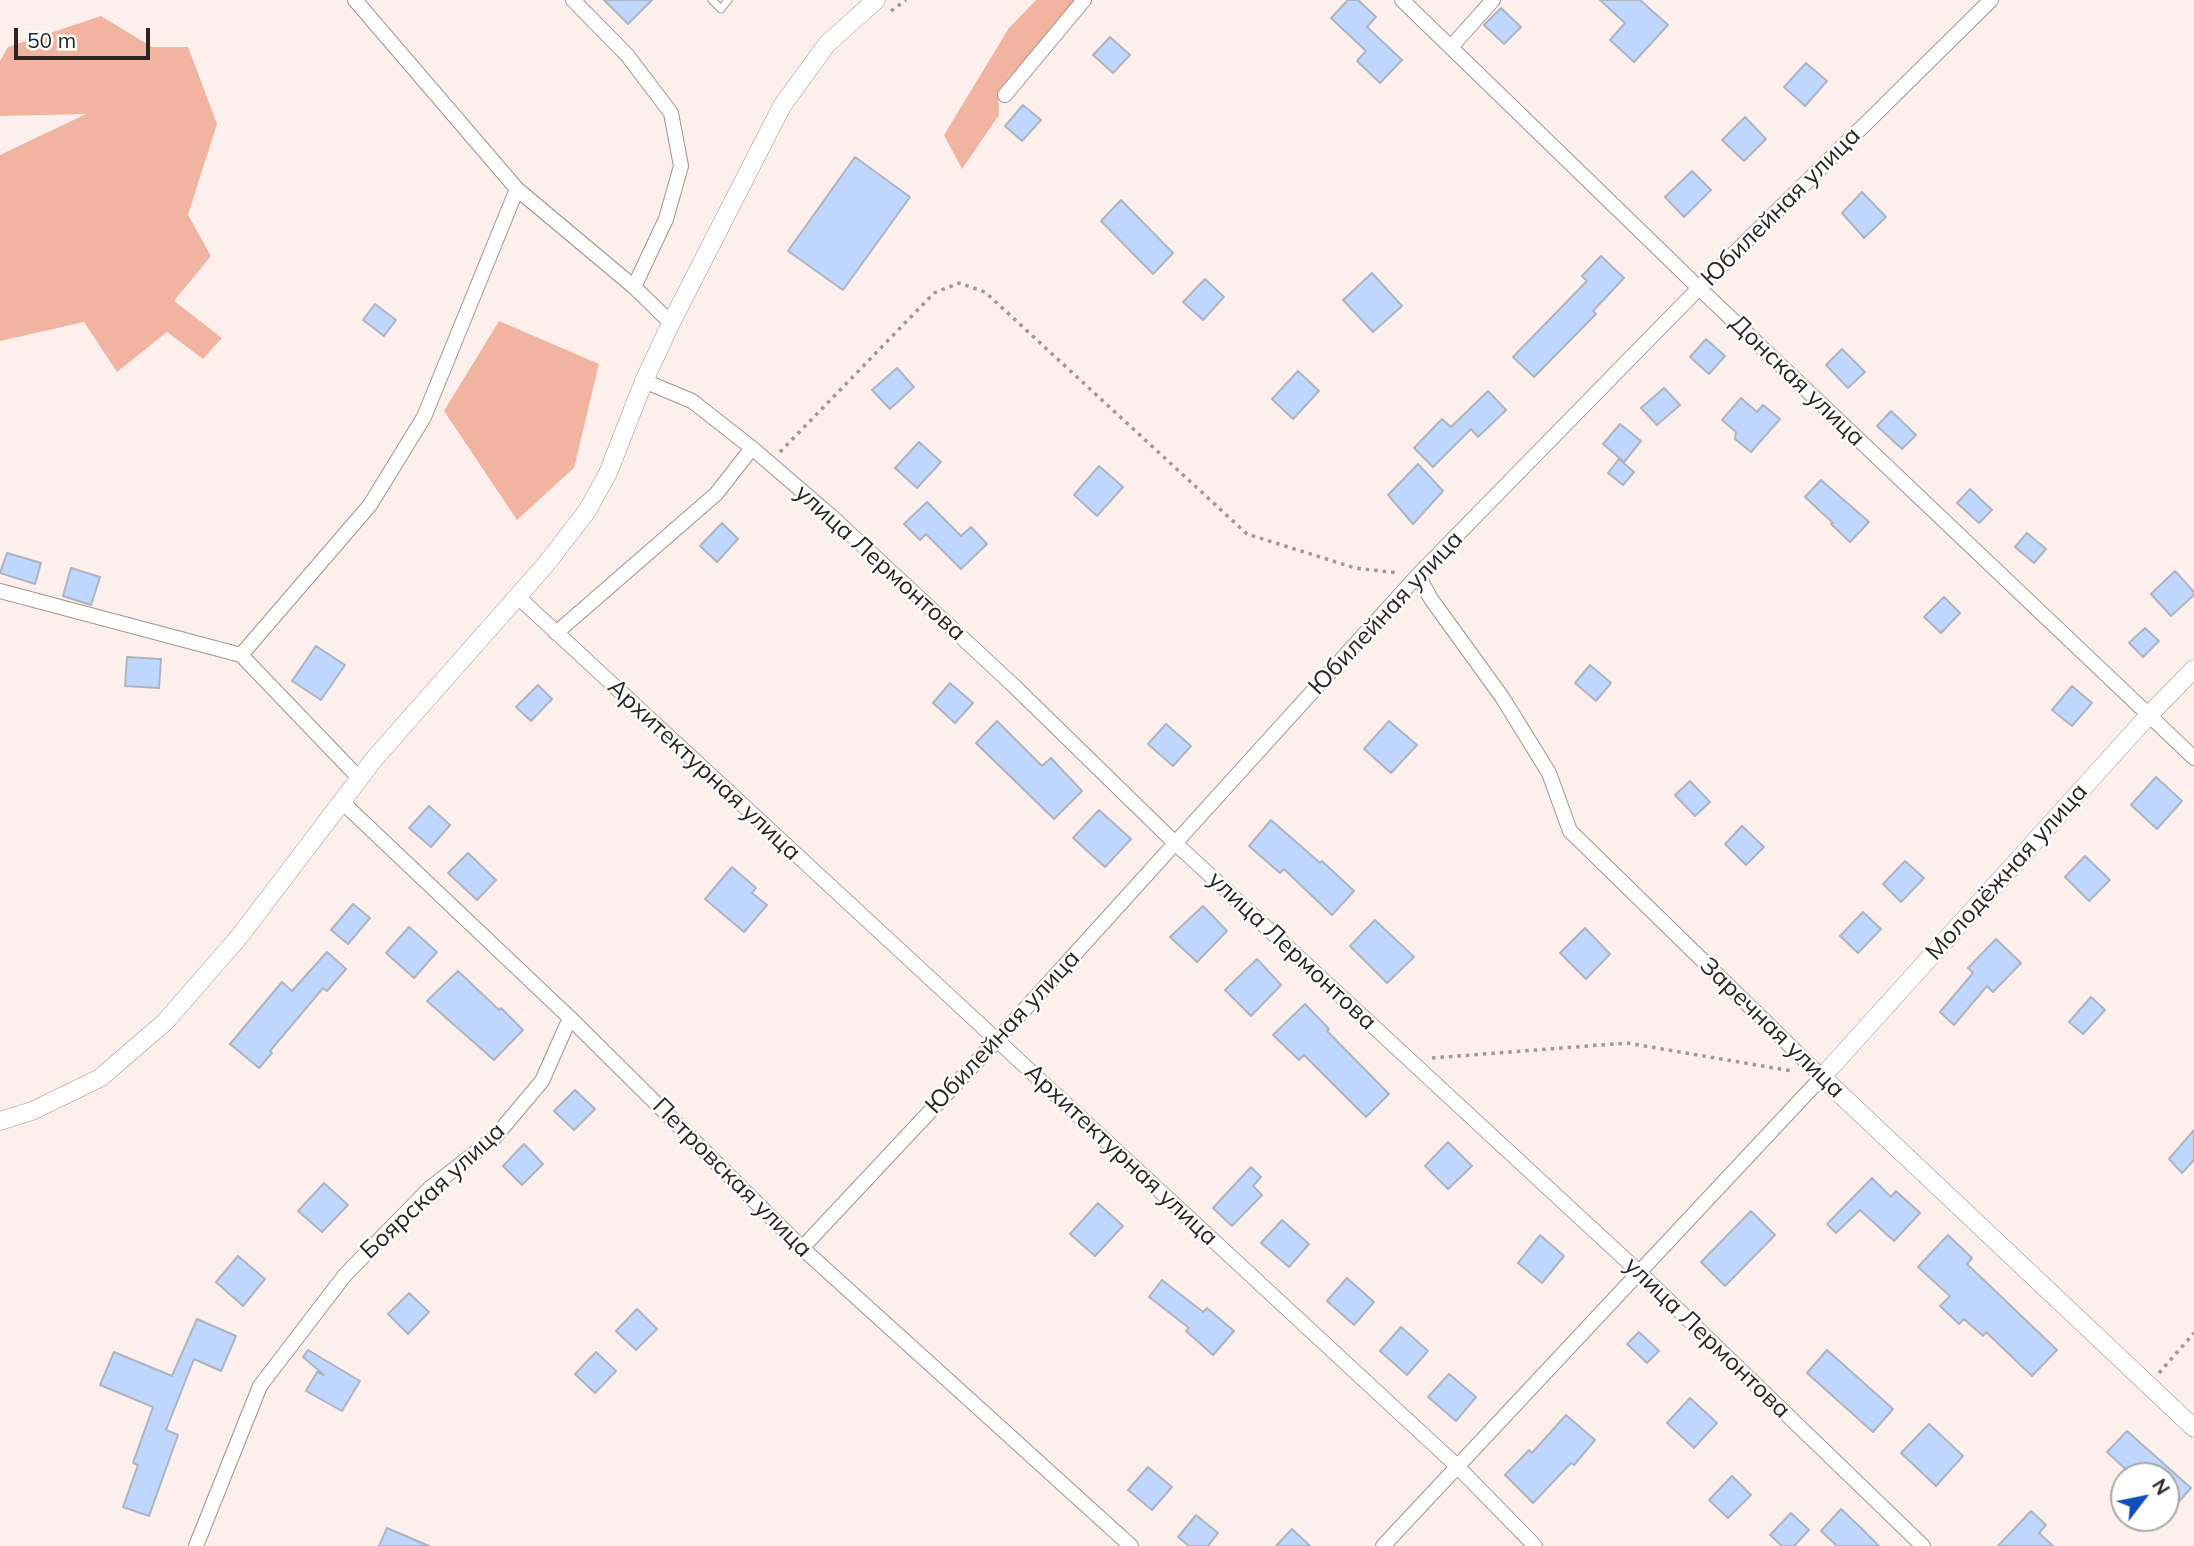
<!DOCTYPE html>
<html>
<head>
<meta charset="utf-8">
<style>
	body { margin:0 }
	#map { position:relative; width:2194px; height:1546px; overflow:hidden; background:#fdefeb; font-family:Mulish,sans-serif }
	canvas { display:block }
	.north { position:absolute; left:2110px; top:1462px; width:70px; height:70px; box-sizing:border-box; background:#fff; border:2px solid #aaa7a7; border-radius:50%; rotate:58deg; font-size:19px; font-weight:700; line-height:28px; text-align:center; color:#2a2422 }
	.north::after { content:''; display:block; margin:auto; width:24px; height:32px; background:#124eb9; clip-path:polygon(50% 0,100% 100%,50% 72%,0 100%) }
	.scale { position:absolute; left:14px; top:28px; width:136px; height:32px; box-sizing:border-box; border:4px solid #2a2422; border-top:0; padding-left:9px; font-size:21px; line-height:24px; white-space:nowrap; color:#2a2422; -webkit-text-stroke:5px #fff; paint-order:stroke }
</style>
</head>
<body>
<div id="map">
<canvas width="2194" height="1546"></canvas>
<div class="north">N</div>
<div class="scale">50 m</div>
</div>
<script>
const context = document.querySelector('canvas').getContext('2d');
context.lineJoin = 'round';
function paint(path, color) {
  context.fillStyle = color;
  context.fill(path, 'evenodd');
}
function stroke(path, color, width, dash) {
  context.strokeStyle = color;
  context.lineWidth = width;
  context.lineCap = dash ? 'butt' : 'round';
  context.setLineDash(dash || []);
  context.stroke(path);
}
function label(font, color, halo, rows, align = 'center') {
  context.font = font + ' Mulish,sans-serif';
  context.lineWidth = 5;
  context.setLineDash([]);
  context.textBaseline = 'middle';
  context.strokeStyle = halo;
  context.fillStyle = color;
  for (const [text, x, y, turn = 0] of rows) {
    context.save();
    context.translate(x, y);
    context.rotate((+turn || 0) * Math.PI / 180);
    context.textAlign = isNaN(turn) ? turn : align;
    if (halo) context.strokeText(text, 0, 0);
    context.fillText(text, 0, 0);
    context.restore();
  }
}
paint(new Path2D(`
	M1036,0H1076L998,93L999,115L962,169L944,135L1009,28Z
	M101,16L152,47H188L217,124L188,215L211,256L174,301L222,338L203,359L167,332L117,372L84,322L0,341V155L86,114L0,116V61L8,47Z
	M499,321L599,364L574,468L517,520L444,411Z`), '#f1b4a1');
const building = new Path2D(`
	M604,0H652L628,24Z
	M1348,0H1358L1376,17L1367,27L1402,60L1380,83L1357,61L1366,51L1331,18Z
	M1600,0H1640L1668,25L1634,62L1610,40L1625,23Z
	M1501,8L1521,27L1504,44L1484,25Z
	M1110,37L1130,55L1113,73L1093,55Z
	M1806,63L1827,81L1805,106L1784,87Z
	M1023,105L1041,120L1022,141L1005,126Z
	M1745,117L1766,139L1744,161L1722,140Z
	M855,157L910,197L843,290L788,251Z
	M1692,171L1711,190L1684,217L1665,197Z
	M1862,192L1886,217L1864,238L1842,213Z
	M1121,200L1173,253L1153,274L1101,221Z
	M1601,256L1624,278L1593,311L1596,314L1534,377L1513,357L1587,281L1582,276Z
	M1372,273L1402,306L1373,332L1343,300Z
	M1205,279L1224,297L1203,320L1183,302Z
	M375,304L396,320L384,336L363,320Z
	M1706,339L1725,356L1709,374L1690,357Z
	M1842,349L1865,372L1848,388L1826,365Z
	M897,368L914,387L890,409L872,390Z
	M1298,371L1319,391L1293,419L1272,399Z
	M1664,388L1680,405L1657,425L1641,408Z
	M1488,391L1506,410L1478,437L1471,429L1433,467L1414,448L1442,419L1451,427Z
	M1741,398L1757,412L1763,405L1780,419L1751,452L1735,439L1736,432L1722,420Z
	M1891,411L1916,435L1902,449L1877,426Z
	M1620,424L1641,441L1624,462L1603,444Z
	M919,442L941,462L917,488L895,468Z
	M1619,459L1634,472L1623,485L1608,473Z
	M1418,464L1443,491L1413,524L1388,495Z
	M1099,466L1123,487L1097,516L1074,495Z
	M1821,480L1869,522L1850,542L1831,524L1833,523L1805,497Z
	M1970,489L1992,510L1979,523L1957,503Z
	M927,502L961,536L971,527L987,544L961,569L926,534L920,540L904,524Z
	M722,523L738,539L717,562L700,546Z
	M2027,533L2046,549L2034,563L2015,547Z
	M7,553L41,563L35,584L0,573Z
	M71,568L100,577L91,605L63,596Z
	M2175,571L2194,592V595L2171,616L2151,594Z
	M1944,597L1960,613L1941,633L1924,617Z
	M2145,628L2159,641L2143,657L2129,643Z
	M316,646L345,665L321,700L292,681Z
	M127,657L161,659L159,688L125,686Z
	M1590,665L1611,683L1596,701L1575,683Z
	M950,683L973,703L955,723L933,703Z
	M538,685L552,699L531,721L516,707Z
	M2072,686L2092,703L2072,726L2052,710Z
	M997,721L1042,766L1051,758L1082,791L1054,819L976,743Z
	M1389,721L1417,745L1391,773L1364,749Z
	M1166,724L1191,746L1173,766L1148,744Z
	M2156,777L2182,801L2157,829L2131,805Z
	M1690,781L1710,802L1695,816L1675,795Z
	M429,806L450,825L431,847L409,828Z
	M1099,810L1131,839L1105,867L1073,838Z
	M1271,820L1320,863L1322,861L1354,891L1332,915L1284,869L1280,873L1249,846Z
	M1742,826L1764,847L1746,865L1725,844Z
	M468,853L496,880L477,900L448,873Z
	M2085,856L2110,880L2089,901L2065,877Z
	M1905,861L1924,878L1901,902L1883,884Z
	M732,867L756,888L752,893L767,905L744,932L705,899Z
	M353,904L370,918L348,944L331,930Z
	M1203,906L1227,931L1197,962L1170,937Z
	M1863,912L1881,929L1858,953L1840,936Z
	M1375,920L1414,957L1387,983L1350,946Z
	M409,927L437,952L414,978L386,953Z
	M1585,928L1610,954L1586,979L1560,953Z
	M1996,939L2021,963L1993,992L1987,986L1954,1025L1940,1012L1973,973L1968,968Z
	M327,952L346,969L327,991L323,988L270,1051L272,1053L259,1068L230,1044L282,982L292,991Z
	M1257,959L1281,985L1251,1016L1225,990Z
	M458,971L499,1010L501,1008L523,1030L494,1060L427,1001Z
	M2091,997L2105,1010L2083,1034L2069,1022Z
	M1305,1004L1329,1029L1327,1031L1389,1094L1366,1117L1304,1055L1299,1060L1273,1035Z
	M575,1090L595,1109L574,1130L554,1111Z
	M2194,1130V1160L2182,1173L2169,1159Z
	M1448,1142L1472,1166L1448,1189L1425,1166Z
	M524,1144L543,1164L522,1185L503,1166Z
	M1251,1167L1261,1177L1253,1186L1262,1195L1232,1226L1213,1208Z
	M1872,1178L1891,1197L1896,1191L1920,1213L1894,1241L1860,1210L1836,1233L1827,1224Z
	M324,1183L348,1205L322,1232L298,1211Z
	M1098,1203L1123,1226L1095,1256L1070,1234Z
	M1751,1211L1775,1235L1725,1286L1701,1262Z
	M1282,1220L1309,1244L1289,1267L1261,1243Z
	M1540,1235L1564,1256L1542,1283L1518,1263Z
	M1948,1235L1972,1258L1967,1264L2057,1350L2032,1376L1986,1332L1983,1336L1964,1319L1959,1324L1940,1306L1950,1296L1918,1267Z
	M238,1256L265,1279L243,1306L216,1282Z
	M1347,1278L1374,1302L1354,1325L1327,1301Z
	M1162,1280L1203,1312L1207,1308L1234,1331L1213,1355L1186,1331L1189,1328L1149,1297Z
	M409,1293L429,1312L408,1334L388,1314Z
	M637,1309L657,1329L636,1350L616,1331Z
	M197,1319L236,1336L221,1371L194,1359L166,1430L178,1435L149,1516L123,1507L138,1465L133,1463L153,1407L100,1385L114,1352L172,1376Z
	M1401,1327L1428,1351L1407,1375L1380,1351Z
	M1639,1332L1659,1351L1647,1363L1627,1344Z
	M308,1350L360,1381L342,1411L306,1391L317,1372L324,1375L303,1357Z
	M1827,1350L1893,1409L1873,1432L1807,1373Z
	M596,1352L616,1371L595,1393L575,1374Z
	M1449,1374L1476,1397L1456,1421L1428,1397Z
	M1690,1398L1717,1423L1694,1448L1667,1423Z
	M1566,1415L1595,1440L1574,1465L1571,1463L1533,1503L1505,1475L1529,1450L1532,1453Z
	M1929,1424L1963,1456L1936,1486L1901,1453Z
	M2127,1431L2191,1488L2166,1516V1476H2133L2107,1452Z
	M1148,1467L1172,1487L1152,1510L1128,1490Z
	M1732,1476L1751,1495L1728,1518L1709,1500Z
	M1841,1509L1858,1525L1879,1546H1837L1821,1531Z
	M2031,1511L2046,1525L2039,1533L2053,1546H1998Z
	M1791,1513L1809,1530L1794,1546H1782L1770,1535Z
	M1196,1515L1218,1533L1208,1546H1189L1178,1537Z
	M387,1528L429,1546H379Z
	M1292,1529L1310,1546H1276Z`);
paint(building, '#bfd6fe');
stroke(building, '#adb4c1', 2);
const service = new Path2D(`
	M712,0L721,9L728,0`);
const minor = new Path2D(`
	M355,0L517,189L634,287L671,323
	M573,0L627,55L671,113L681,166L666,219L634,287
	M1402,0L1699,288L2194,758
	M1451,47L1493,0
	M1005,95L1084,0
	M644,381L692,401L752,448L831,516L1013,685L1175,843L1640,1273L1923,1546
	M0,591L241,655L370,505L424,417L517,189
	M517,596L1457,1466L1535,1546
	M556,633L716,494L752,448
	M241,655L359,778
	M341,801L570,1018L802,1248L1131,1546
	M802,1248L997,1040L1418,575L1699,288L1991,0
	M196,1546L260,1386L345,1275L430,1188L494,1138L542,1081L570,1018
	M1383,1546L1822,1077L1570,831L1549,773L1502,697L1431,599L1418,575`);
const tertiary = new Path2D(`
	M2194,669L2149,715L1822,1077L2194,1428
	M0,1121L32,1111L100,1078L165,1022L239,937L375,758L547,563L587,511L608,473L644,381L671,323L782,106L827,44L876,0`);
stroke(service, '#a3938e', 9);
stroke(minor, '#a3938e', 16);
stroke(tertiary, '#a3938e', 19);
stroke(new Path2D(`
	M891,11L906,0
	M780,452L934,293L959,283L985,292L1247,534L1355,568L1399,573
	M1432,1058L1627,1043L1792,1071
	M2159,1373L2194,1333`), '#a29894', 3.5, [3.5, 5]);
stroke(service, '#fff', 7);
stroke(minor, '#fff', 14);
stroke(tertiary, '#fff', 18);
label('24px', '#2a2422', '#fff', [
	["Юбилейная улица",1781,207,-45],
	["Донская улица",1797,381,44],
	["улица Лермонтова",880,563,42],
	["Юбилейная улица",1386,613,-47],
	["Архитектурная улица",704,770,43],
	["Молодёжная улица",2007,872,-48],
	["улица Лермонтова",1292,951,43],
	["Заречная улица",1772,1028,44],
	["Юбилейная улица",1003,1032,-47],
	["Архитектурная улица",1121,1155,43],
	["Петровская улица",732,1178,45],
	["Боярская улица",433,1191,-43],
	["улица Лермонтова",1707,1338,44]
]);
</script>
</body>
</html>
